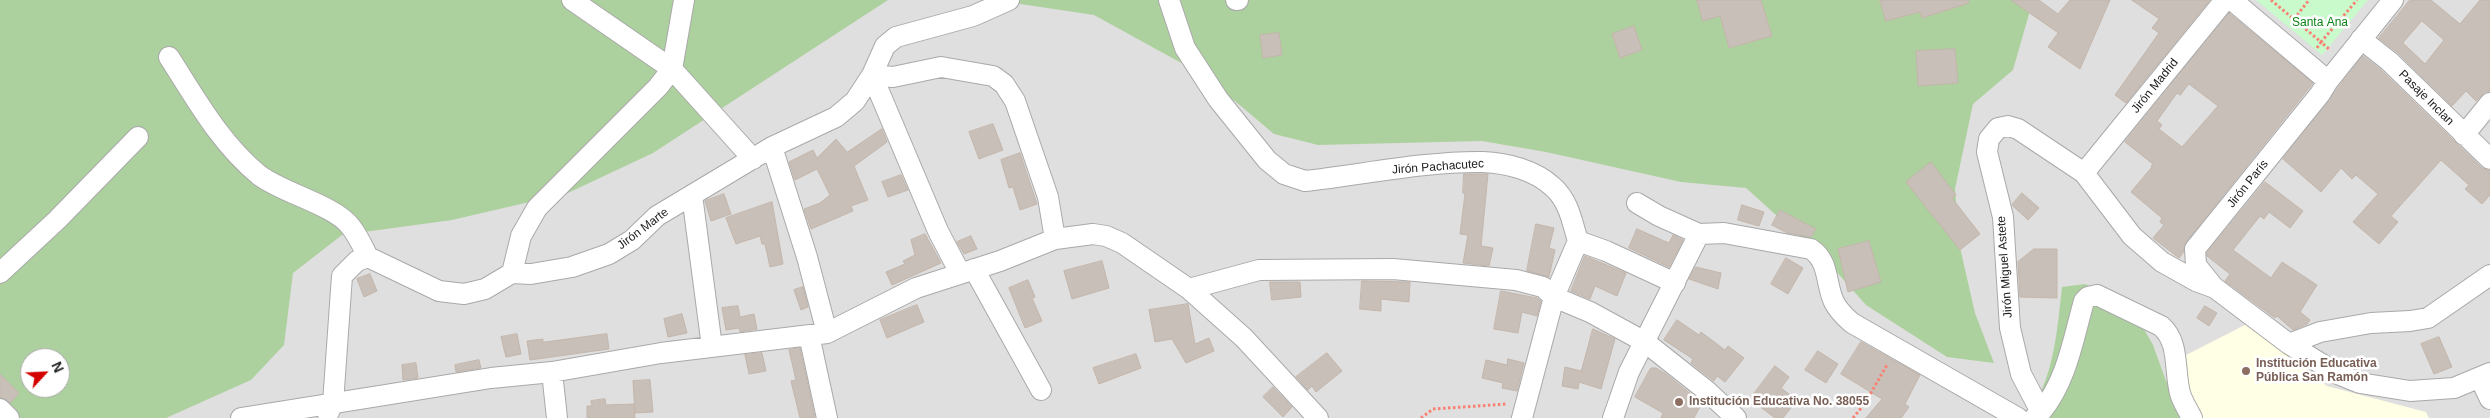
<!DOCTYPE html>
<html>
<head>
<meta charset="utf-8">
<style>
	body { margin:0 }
	#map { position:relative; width:2490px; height:418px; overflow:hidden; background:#f2efe9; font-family:Arial,sans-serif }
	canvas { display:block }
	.north { position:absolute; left:20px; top:348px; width:50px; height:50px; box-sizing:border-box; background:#fff; border:1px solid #a7a7a7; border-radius:50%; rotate:65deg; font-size:14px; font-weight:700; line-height:20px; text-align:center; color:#222 }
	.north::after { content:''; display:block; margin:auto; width:18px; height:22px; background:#d40000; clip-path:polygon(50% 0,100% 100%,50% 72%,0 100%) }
</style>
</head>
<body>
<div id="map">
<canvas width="2490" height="418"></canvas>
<div class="north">N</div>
</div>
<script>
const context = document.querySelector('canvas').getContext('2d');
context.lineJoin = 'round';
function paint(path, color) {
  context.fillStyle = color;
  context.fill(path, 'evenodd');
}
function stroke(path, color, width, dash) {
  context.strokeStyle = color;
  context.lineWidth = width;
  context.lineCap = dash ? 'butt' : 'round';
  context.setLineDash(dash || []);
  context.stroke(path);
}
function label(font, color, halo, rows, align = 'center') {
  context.font = font + ' Arial,sans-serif';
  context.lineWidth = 5;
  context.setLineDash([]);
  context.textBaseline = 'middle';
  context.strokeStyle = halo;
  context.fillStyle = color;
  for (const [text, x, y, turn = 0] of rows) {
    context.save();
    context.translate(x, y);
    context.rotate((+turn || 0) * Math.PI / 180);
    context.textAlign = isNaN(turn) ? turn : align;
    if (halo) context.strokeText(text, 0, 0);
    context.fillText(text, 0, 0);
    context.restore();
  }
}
paint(new Path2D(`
	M324,0H2490V418H0V105ZM30,358H60V388H30Z`), '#e0dfdf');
paint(new Path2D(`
	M2249,323L2327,386L2426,412L2429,418H2199L2185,399L2184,356Z`), '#ffffe5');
paint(new Path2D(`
	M0,0H888L653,153L568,193L452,220L342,235L293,273L284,345L251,380L166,418H0ZM30,358H60V388H30Z
	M994,0H2033L2013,70L1973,104L1955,189L1959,243L1975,313L1994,363L1947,357L1866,305L1826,260L1746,188L1681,182L1546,152L1482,141L1318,145L1274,134L1205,76L1094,15Z
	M2085,284L2129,303L2153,345L2166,381L2198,418H2025C2054,382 2057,331 2062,287Z`), '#add19e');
paint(new Path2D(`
	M2256,0H2368L2322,55Z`), '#c8facc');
const building = new Path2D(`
	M1697,0H1761L1772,36L1729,48L1720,16L1703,21Z
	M1880,0H1968L1969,3L1922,18L1920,12L1886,21Z
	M2011,0H2039L2058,14L2070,0H2110L2080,69L2048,47L2058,33Z
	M2132,0H2210L2126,103L2115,95L2159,33L2152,28L2159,19Z
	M2410,0H2431L2460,24L2480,0H2490V91L2485,92L2476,101L2466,91L2452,106L2397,52L2379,38ZM2422,21L2444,40L2425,64L2403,43Z
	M2229,13L2313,83L2186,242L2183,253L2179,258L2153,238L2164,225L2160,222L2162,218L2131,192L2152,167L2151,166L2153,164L2125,142ZM2189,84L2218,106L2182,147L2159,129L2162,125L2157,121L2177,93L2180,95Z
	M1634,26L1642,50L1620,58L1612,34Z
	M1279,33L1282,55L1263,58L1260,35Z
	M1955,49L1958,83L1918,86L1916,51Z
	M2363,56L2381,70L2482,168L2490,171V195L2482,204L2465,189L2469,185L2441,160L2391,216L2398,222L2379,244L2353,222L2378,194L2356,175L2352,179L2341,168L2321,192L2283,159Z
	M993,124L1003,150L979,159L969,132Z
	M882,129L887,142L854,166L868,200L851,206L853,211L811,229L804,209L820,203L830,195L817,169L795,180L789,162L813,150L817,158L836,139L847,152Z
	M1020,153L1037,204L1020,210L1013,187L1009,188L1001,160Z
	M1931,162L1956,195L1952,198L1980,234L1960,250L1906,182Z
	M1464,174H1488L1481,246L1493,248L1489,266L1463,263L1468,235L1460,234L1465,194L1463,193Z
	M901,175L908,190L888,197L882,182Z
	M2265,182L2303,211L2290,228L2269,212L2264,219L2260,216L2233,250L2271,278L2282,262L2317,285L2300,312L2310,320L2307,324L2293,330L2277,316L2275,318L2225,281L2230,274L2207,256V253Z
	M2022,193L2039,208L2028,220L2012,205Z
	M724,194L731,214L711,221L705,201Z
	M772,202L783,264L770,267L765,244H762L760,236L736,244L726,218Z
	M1742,205L1764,212L1759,226L1738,220Z
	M1780,210L1816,229L1811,237L1787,233L1772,225Z
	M1536,224L1554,228L1549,248L1555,250L1549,277L1527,271Z
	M1637,229L1669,243L1673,235L1683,240L1669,267L1629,248Z
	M925,234L941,263L892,285L886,272L905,264L903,261L915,255L911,240Z
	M971,236L977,249L964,254L957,242Z
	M1869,241L1881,282L1848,292L1838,249Z
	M2034,249H2057V298L2020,297L2018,262Z
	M1585,256L1626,273L1617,296L1595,286L1590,299L1571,291Z
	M1786,258L1803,268L1788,294L1771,284Z
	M1102,261L1109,288L1072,299L1064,271Z
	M1696,267L1721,273L1718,289L1689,279Z
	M370,274L377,291L364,297L357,279Z
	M1028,280L1035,297L1032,298L1042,321L1025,328L1009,288Z
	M1362,281L1410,282L1409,302L1381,299V311L1360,309Z
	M1270,282H1300L1301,297L1272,300Z
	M803,287L808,307L801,310L794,290Z
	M1501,291L1537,298L1541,301L1537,316L1522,312L1518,333L1494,329Z
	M1188,304L1195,344L1209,338L1214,351L1186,363L1172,339L1155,342L1149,310Z
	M917,305L924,322L887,338L880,320Z
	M738,306L740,317L754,314L757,329L740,332L739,328L726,330L722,308Z
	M2205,306L2217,313L2209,326L2197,318Z
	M682,314L687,333L668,337L664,319Z
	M1677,320L1699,335L1701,332L1725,350L1728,346L1744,358L1725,382L1717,376L1714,381L1691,363L1693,359L1664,340Z
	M1593,329L1615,339L1601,389L1579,382L1578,389L1562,386L1565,367L1581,371Z
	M517,334L521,354L506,357L501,337Z
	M607,334L609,349L530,360L527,341L543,339V342Z
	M2439,337L2452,367L2434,374L2421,344Z
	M1861,342L1920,375L1905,404L1909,407L1901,418H1866L1882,399L1841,374Z
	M800,348L815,418H800L791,381L796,380L789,350Z
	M1818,351L1838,364L1826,383L1805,370Z
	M762,353L766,371L749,374L745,355Z
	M1327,353L1342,371L1316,392L1312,386L1308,390L1296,377Z
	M1136,354L1141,368L1099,384L1093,368Z
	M1508,359L1524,363L1517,391L1502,388L1503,383L1482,378L1486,360L1507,365Z
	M479,360L481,368L456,372L455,365Z
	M416,363L418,378L403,380L402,365Z
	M1775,366L1789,377L1781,388L1797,400L1783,418H1775L1750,399Z
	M1651,368H1656L1666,374L1702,403L1694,418H1661L1663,413L1635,397Z
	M0,374L19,393L10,403L0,397Z
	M650,380L653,412L635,413L633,381Z
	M1273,387L1292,407L1283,417L1263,397Z
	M605,399L606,405L634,404L635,418H587V406H592L591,401Z`);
paint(building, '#c7bfb8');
stroke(building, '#c4b6ab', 1);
const minor = new Path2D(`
	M572,0L672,69L753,159
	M1169,0L1185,48L1218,99L1267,160L1284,174L1305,181C1360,175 1427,161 1483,162C1507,163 1535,170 1553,187C1569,201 1572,222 1578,241L1554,297L1522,418
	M1236,0H1238
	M2232,0L2328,81
	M2361,39L2389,61L2490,159
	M169,57C196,99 220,143 259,175C282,193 335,205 351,227C358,236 363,247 368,257
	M2464,135L2490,103
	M772,147L807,257L827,333
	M2084,173L2225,0
	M692,195L712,347
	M1637,203L1659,216L1699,234L1724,233L1811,249C1830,262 1825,283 1834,302C1838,310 1845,317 1852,323L2018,418
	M1578,241L1606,251L1675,283
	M974,269L1041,390
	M0,273L57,220L138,137
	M512,273L521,236L537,208L658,87L672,69L684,0
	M960,273L938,231L872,75L893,77L941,67L993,76L1004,84L1015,101L1048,197L1055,239
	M2212,285L2196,265L2195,249L2320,94L2328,81L2393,0
	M1189,289L1244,338L1318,418
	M809,335L827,418
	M2289,344L2320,332L2371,323L2410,321L2428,318L2490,275
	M552,372L557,418
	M2480,378L2490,399
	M0,409L9,418
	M2041,412C2067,380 2073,340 2084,301L2088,297L2097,295L2161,326C2180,342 2174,371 2180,393C2182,401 2188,410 2192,418
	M328,414L333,403L342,276L357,261L368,257L439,291L464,294L485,289L512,273L531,274L572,267L609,254L632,240L657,216L772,147L836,117L855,101L872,75L885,46L896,37L973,16L1009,0
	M241,418L491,378L552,372L661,353L827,333L916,288L1000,261L1055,239L1093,234L1106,236L1122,243L1189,289L1259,270L1393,269L1516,280L1543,287L1554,297L1590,312L1645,342L1707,391L1736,418
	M1613,418L1629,372L1699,234
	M2034,418L2041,412L2021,374L2010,328L2003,217L1987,152L1989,139L1998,128L2008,126L2018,129L2084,173L2132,236L2162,262L2196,281L2215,288L2289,344L2338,374L2360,383L2410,391L2454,388L2490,373`);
stroke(minor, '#a9a9a9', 22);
stroke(new Path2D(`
	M2271,0L2321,42L2357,0
	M2294,19L2309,0
	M2317,48L2321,42L2330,50
	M1421,418L1433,409L1507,404
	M1853,418L1865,403L1887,365`), '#fa8072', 3, [2.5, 2.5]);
stroke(minor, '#fff', 20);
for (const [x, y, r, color] of [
	[2246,371,5,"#8d6e63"],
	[1679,402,5,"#8d6e63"]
]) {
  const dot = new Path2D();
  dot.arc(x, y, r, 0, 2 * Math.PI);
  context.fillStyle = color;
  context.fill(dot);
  stroke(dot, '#fff', 2);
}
label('12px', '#0c8416', '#fff', [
	["Santa Ana",2320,23]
]);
label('12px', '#222', '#fff', [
	["Jirón Madrid",2155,86,-51],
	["Pasaje Inclan",2426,98,45],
	["Jirón Pachacutec",1438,167,-4],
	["Jirón París",2248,184,-51],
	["Jirón Marte",643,229,-37],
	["Jirón Miguel Astete",2005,267,-94]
]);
label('bold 12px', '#785e54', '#fff', [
	["Institución Educativa",2256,364],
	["Pública San Ramón",2256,378],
	["Institución Educativa No. 38055",1689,402]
], 'left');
</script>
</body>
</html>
